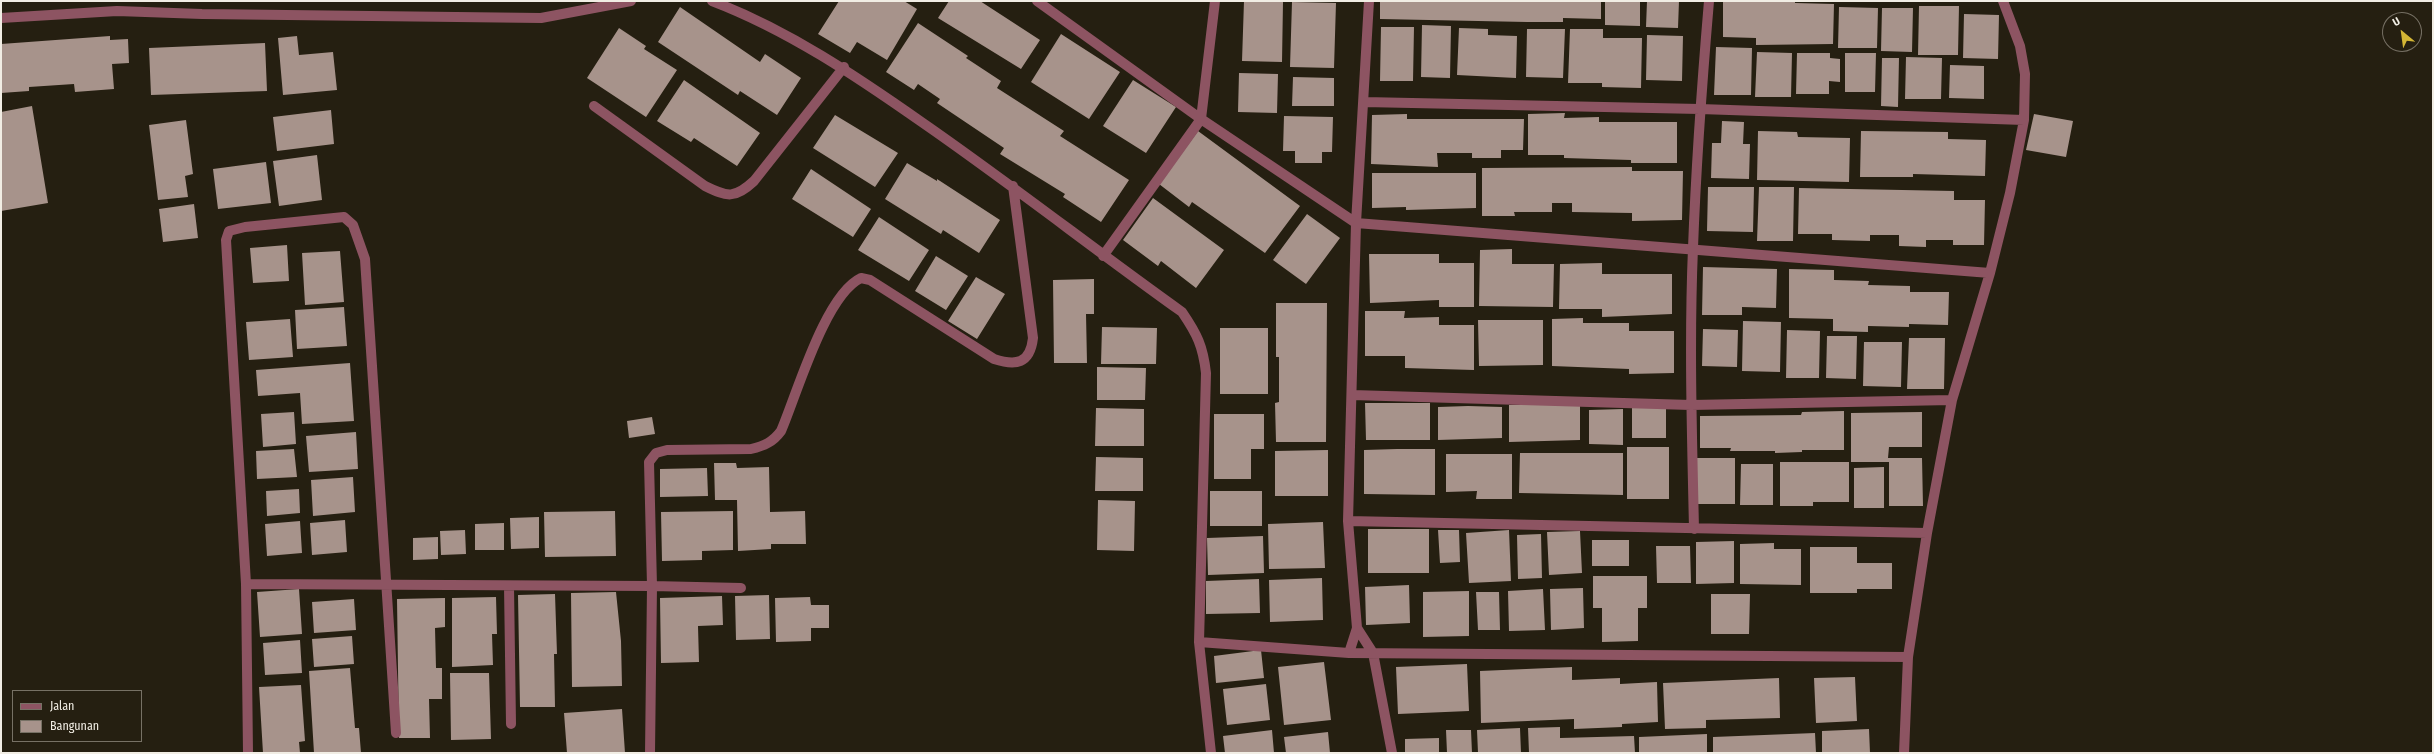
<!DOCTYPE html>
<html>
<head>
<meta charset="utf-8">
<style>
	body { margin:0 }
	#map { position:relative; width:2434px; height:754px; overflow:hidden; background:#251f11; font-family:"Fira Sans Condensed",sans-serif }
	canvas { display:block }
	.frame { position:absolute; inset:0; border:2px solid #f1ede4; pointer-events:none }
	.legend { position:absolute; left:12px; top:690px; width:130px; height:52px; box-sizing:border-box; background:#251f11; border:1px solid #777165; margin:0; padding:5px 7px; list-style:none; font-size:12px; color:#f1ede4 }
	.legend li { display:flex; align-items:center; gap:8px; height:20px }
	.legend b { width:20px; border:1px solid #777165 }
	.north { position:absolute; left:2382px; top:12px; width:40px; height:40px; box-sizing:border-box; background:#251f11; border:1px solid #777165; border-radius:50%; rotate:331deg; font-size:11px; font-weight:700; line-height:16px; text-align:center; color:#f1ede4 }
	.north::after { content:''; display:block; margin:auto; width:14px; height:18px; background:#d4b635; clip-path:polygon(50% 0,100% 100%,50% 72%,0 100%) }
</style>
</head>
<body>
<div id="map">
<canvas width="2434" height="754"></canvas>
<div class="frame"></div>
<ul class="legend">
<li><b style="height:5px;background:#8d5462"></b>Jalan</li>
<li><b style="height:11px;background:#a7938b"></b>Bangunan</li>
</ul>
<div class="north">U</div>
</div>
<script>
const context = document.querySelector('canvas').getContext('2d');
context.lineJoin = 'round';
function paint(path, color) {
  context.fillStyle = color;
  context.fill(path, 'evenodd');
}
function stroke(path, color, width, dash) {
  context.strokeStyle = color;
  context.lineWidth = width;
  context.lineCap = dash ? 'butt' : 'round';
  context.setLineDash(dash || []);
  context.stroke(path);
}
paint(new Path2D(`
	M839,1H904L917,9L887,60L857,42L850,53L818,34Z
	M949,1H980L1040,40L1021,69L938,18Z
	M1244,1L1283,2L1282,62L1242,61Z
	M1380,1H1601V19L1563,18V22H1527L1380,19Z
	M1605,1H1640V26L1605,25Z
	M1647,1H1679L1678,28L1646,27Z
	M1723,1H1795V3L1834,4L1833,44L1756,45V38L1723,37Z
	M1292,2L1336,3L1334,68L1290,67Z
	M1919,6H1959L1958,55H1918Z
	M680,7L760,62L765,54L801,78L777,115L740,91L738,95L658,42Z
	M1839,7L1878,8L1877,48H1838Z
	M1882,8H1913L1912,52L1881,51Z
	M1964,14L1999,15L1998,59L1963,58Z
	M918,23L968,56L966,58L1001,81L997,88L1064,131L1060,136L1129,180L1101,222L1063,197L1065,194L1000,154L1004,148L937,103L940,99L918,84L914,90L886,72Z
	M1422,25L1451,26L1450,78L1421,77Z
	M1381,27H1414L1413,81H1380Z
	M619,28L646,46L644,49L677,70L646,117L587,78Z
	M1459,28L1488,29V35L1517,36L1516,78L1457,75Z
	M1527,29H1565L1563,78L1526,77Z
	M1570,29H1603V38H1642L1641,88L1602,87V83H1568Z
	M1061,34L1120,72L1089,119L1031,82Z
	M1647,35L1683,36L1682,81L1646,80Z
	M110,36V40L128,39L129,63L112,64L114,89L75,92L74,84L29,87V91L1,93V44Z
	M297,36L299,55L333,52L337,90L283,95L278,38Z
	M265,43L267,91L151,95L149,48Z
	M1716,47L1752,48L1751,95H1714Z
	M1757,52L1792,53L1791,97H1755Z
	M1797,53H1830V58L1840,59V82L1829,81V94H1796Z
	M1845,53H1876L1875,92H1845Z
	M1906,57L1942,58L1941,99H1905Z
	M1882,58H1899L1898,107L1881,106Z
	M1950,65L1984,66V99L1949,98Z
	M1239,73L1278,74L1277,113L1238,112Z
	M1293,77L1334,78V106H1292Z
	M684,80L760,133L737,166L694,138L691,142L657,121Z
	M1133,80L1176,107L1146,153L1103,126Z
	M32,106L48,203L1,211V112Z
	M331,110L334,144L277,151L273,117Z
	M1565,113L1564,118L1599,117V122H1677V163H1631V160L1564,158V155H1528V114Z
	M1407,114V119H1524L1523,150H1501V158H1472V153H1437L1438,167L1371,164L1372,115Z
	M2034,114L2073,121L2066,157L2026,150Z
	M835,115L898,153L875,187L813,148Z
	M1284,116L1333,117L1332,152H1322V163H1295V151H1283Z
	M186,120L193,174L185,176L188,197L158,200L149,125Z
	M1722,121L1744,122L1743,144H1750L1749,179L1711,178L1712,143H1721Z
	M1198,131L1300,206L1265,253L1192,202L1189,207L1159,184Z
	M1758,131L1797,132L1798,137L1850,138L1849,182L1757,180Z
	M1861,131L1948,132V139L1986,140L1985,176L1913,174V177H1860Z
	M317,155L322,200L279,206L273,161Z
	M266,162L271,203L218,209L213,169Z
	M907,163L937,181V179L1000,220L979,253L943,230L941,234L885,199Z
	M1632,167V171H1683L1682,220L1632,221V213L1572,212V203H1552V212H1514L1515,216H1482V168Z
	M811,169L871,209L853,237L792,199Z
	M1372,173H1476V208L1406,210V207L1372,208Z
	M1708,187H1754L1753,232L1707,231Z
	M1759,187H1794L1793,241H1757Z
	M1799,188L1954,191V200H1985L1984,245H1953V240H1926V247L1899,246V235H1870V241L1832,240V234H1798Z
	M1153,198L1224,250L1196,288L1161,261L1158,266L1123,240Z
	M194,204L198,238L163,242L159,209Z
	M1307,214L1340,238L1306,284L1273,260Z
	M879,217L929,250L909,281L858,250Z
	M287,245L289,281L253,283L250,248Z
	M1512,249V264H1554L1553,307L1479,306L1480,250Z
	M340,251L344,302L305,305L302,253Z
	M1369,254H1439V263H1474V307H1439V300L1370,303Z
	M936,256L968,276L946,310L915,291Z
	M1602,263V274H1672V314L1602,317V309H1559L1560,264Z
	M1703,267L1777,269L1776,308L1742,307V315H1702Z
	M1789,269L1834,270V280L1869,281L1868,285L1910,286V292H1949L1948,325L1909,324V327L1868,326V332L1833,331V319L1789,318Z
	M976,277L1005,294L977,339L948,321Z
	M1094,279V314H1086L1087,363H1054L1053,280Z
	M1276,303H1327L1326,442H1276L1275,403L1279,402V357H1276Z
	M344,307L347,346L297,349L295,310Z
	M1365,311H1405L1404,318L1439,317V325H1474V370L1405,368V356H1365Z
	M1583,318V323H1629V331H1674V373L1629,374V369L1552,366V319Z
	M290,319L293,357L249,360L246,322Z
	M1478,320H1543V365L1479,366Z
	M1743,321L1781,322L1780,372L1742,371Z
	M1102,327L1157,328L1156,364H1101Z
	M1220,328H1268V394H1220Z
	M1703,329L1738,330L1737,367L1702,366Z
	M1787,330L1820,331L1819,378H1786Z
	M1827,336H1857L1856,379L1826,378Z
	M1909,338H1945L1944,389H1907Z
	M1864,342H1902L1901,387L1863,386Z
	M350,363L354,421L302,424L300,393L258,396L256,370Z
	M1097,367L1146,368L1145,400H1097Z
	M1365,403H1430V440H1366Z
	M1580,404V440L1509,442V405Z
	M1468,406L1502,407V438L1438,440V407Z
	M1632,407H1666V438H1632Z
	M1096,408L1144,409V446H1095Z
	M1623,409V445L1589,444V410Z
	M1844,411V450H1802V452L1775,453V451H1730L1731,448H1700V416L1801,415L1802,412Z
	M294,412L296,444L263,447L261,414Z
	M1922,412V447H1889L1888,458H1922L1923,506H1889V462H1851V413Z
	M1214,414H1264V449H1251V479H1214Z
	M652,417L655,434L629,438L627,421Z
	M356,432L358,469L309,472L306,436Z
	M1627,447H1669V499H1627Z
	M294,449L297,477L257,479L256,451Z
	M1397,449H1435V495L1364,494V450Z
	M1328,450V496H1275V451Z
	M1520,453H1623V495L1519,493Z
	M1446,454H1512V499H1476L1477,491L1446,492Z
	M1096,457L1143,458V491H1095Z
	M1697,458H1735V504H1697Z
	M1780,462H1849V502H1813V506H1780Z
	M714,463H736L737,468L769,467L770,512L805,511L806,544H771V549L738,551L737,500H715Z
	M1741,464H1773V505H1740Z
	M1884,467V508H1854V468Z
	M707,468L708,496L660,497V469Z
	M353,477L355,512L313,516L311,480Z
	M299,489L300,513L267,516L266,491Z
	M1210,491H1262V526H1210Z
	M1098,500L1135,501L1134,551L1097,550Z
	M615,511L616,556L545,557L544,512Z
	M733,511V550L702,551V560L662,561L661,512Z
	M539,517V548L511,549L510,518Z
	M345,520L347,552L312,555L310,523Z
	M300,521L302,553L267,556L265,524Z
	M1323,522L1325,568L1269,569L1268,524Z
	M504,523V550H475V524Z
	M1368,529H1429V573H1368Z
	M465,530L466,554L441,555L440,531Z
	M1438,530H1459L1460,562L1440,563Z
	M1509,530L1511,581L1469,583L1466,533Z
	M1580,531L1582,573L1549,575L1547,532Z
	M1541,534L1542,578L1518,579L1517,535Z
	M1263,536L1264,573L1208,575L1207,538Z
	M438,537V559L413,560V538Z
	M1592,540H1629V566H1592Z
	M1734,541V583L1696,584V542Z
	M1774,543V549H1801V585L1740,584V544Z
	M1656,546H1690L1691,583H1657Z
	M1810,547H1857V563H1892V589H1857V593H1810Z
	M1593,576H1647V608H1638V641L1602,642V608H1593Z
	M1322,578L1323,620L1270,622L1269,580Z
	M1259,579L1260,613L1206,614V581Z
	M1409,585L1410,623L1366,625L1365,587Z
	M1583,588L1584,628L1551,630L1550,589Z
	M299,589L302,634L260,637L257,592Z
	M1543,589L1545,630L1509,631L1508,591Z
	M1469,591V636L1423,637V592Z
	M616,592L621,641L622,686L572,687L571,593Z
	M1476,592H1499L1500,630H1478Z
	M555,594L557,654H554L555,707H520L518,595Z
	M1711,594H1750L1749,634H1711Z
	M769,595L770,639L736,640L735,596Z
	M722,596L723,625L698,626L699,662L661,663L660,598Z
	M496,597L497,634H492L493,665L452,667V598Z
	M810,597L811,605H829V628H811V641L776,642L775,598Z
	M445,598V627L435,628L436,668H442V699H429L430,738H399L397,599Z
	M354,599L356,630L314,633L312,602Z
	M352,636L354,664L314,667L312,639Z
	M300,640L302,673L265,675L263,643Z
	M1261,650L1264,678L1216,683L1214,656Z
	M1324,662L1331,720L1284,725L1278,667Z
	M1467,664L1469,711L1398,714L1396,667Z
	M1572,667V680L1620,678V684L1657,682L1658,722L1622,724V727L1574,729V719L1481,723L1480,671Z
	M350,668L355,728H359L361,753H314L309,671Z
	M450,673H489L491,739L451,740Z
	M1855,677L1857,721L1816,723L1814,678Z
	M1779,678L1780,718L1706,720V728L1665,729L1663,683Z
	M1266,684L1270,720L1227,725L1223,689Z
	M301,685L305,741L299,742L300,753H263L259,687Z
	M622,709L625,753H567L564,713Z
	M1560,727V738L1634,736L1635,753H1529L1528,728Z
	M1520,728L1521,753H1478L1477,730Z
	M1869,729L1870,753H1822V731Z
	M1272,730L1274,753H1225L1223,736Z
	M1446,730H1471L1472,753H1447Z
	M1328,732L1330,753H1286L1284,737Z
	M1815,733L1816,753H1713V737Z
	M1707,734V753H1639V737Z
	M1439,738V753H1405V739Z`), '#a7938b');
stroke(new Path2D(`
	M712,1C788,30 856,76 923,123C1011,184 1095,250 1182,312C1197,334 1203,346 1206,373L1199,642L1211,753
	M1037,1L1201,119L1356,223L1990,273
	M1,18L117,11L202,14L541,18L631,1
	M1364,102L1700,109L2024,120
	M594,106L705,186C727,197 735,199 754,181L844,67
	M1103,256L1201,119L1215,1
	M1352,395L1691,405L1952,400
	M1348,521L1927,533
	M1694,529C1692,436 1689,342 1693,248C1696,166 1702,83 1709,1
	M246,584L226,240L229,231L245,227L344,217L353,225L365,259L396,733
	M509,586L511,724
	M1357,628L1373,653L1392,753
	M1199,642L1349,653L1908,657
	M1349,653L1357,628L1348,521L1356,223L1369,1
	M248,753L246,584L652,586L649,462L656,453L667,450L751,449C764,446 773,442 781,431C797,394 825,295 861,278L870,280L994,359C1016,366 1030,364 1033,338L1013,186
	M650,753L652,586L741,588
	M1904,753L1908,657L1927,533L1952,400L1990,273L2010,193L2024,120L2025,74L2020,46L2003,1`), '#8d5462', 10);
</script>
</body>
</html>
